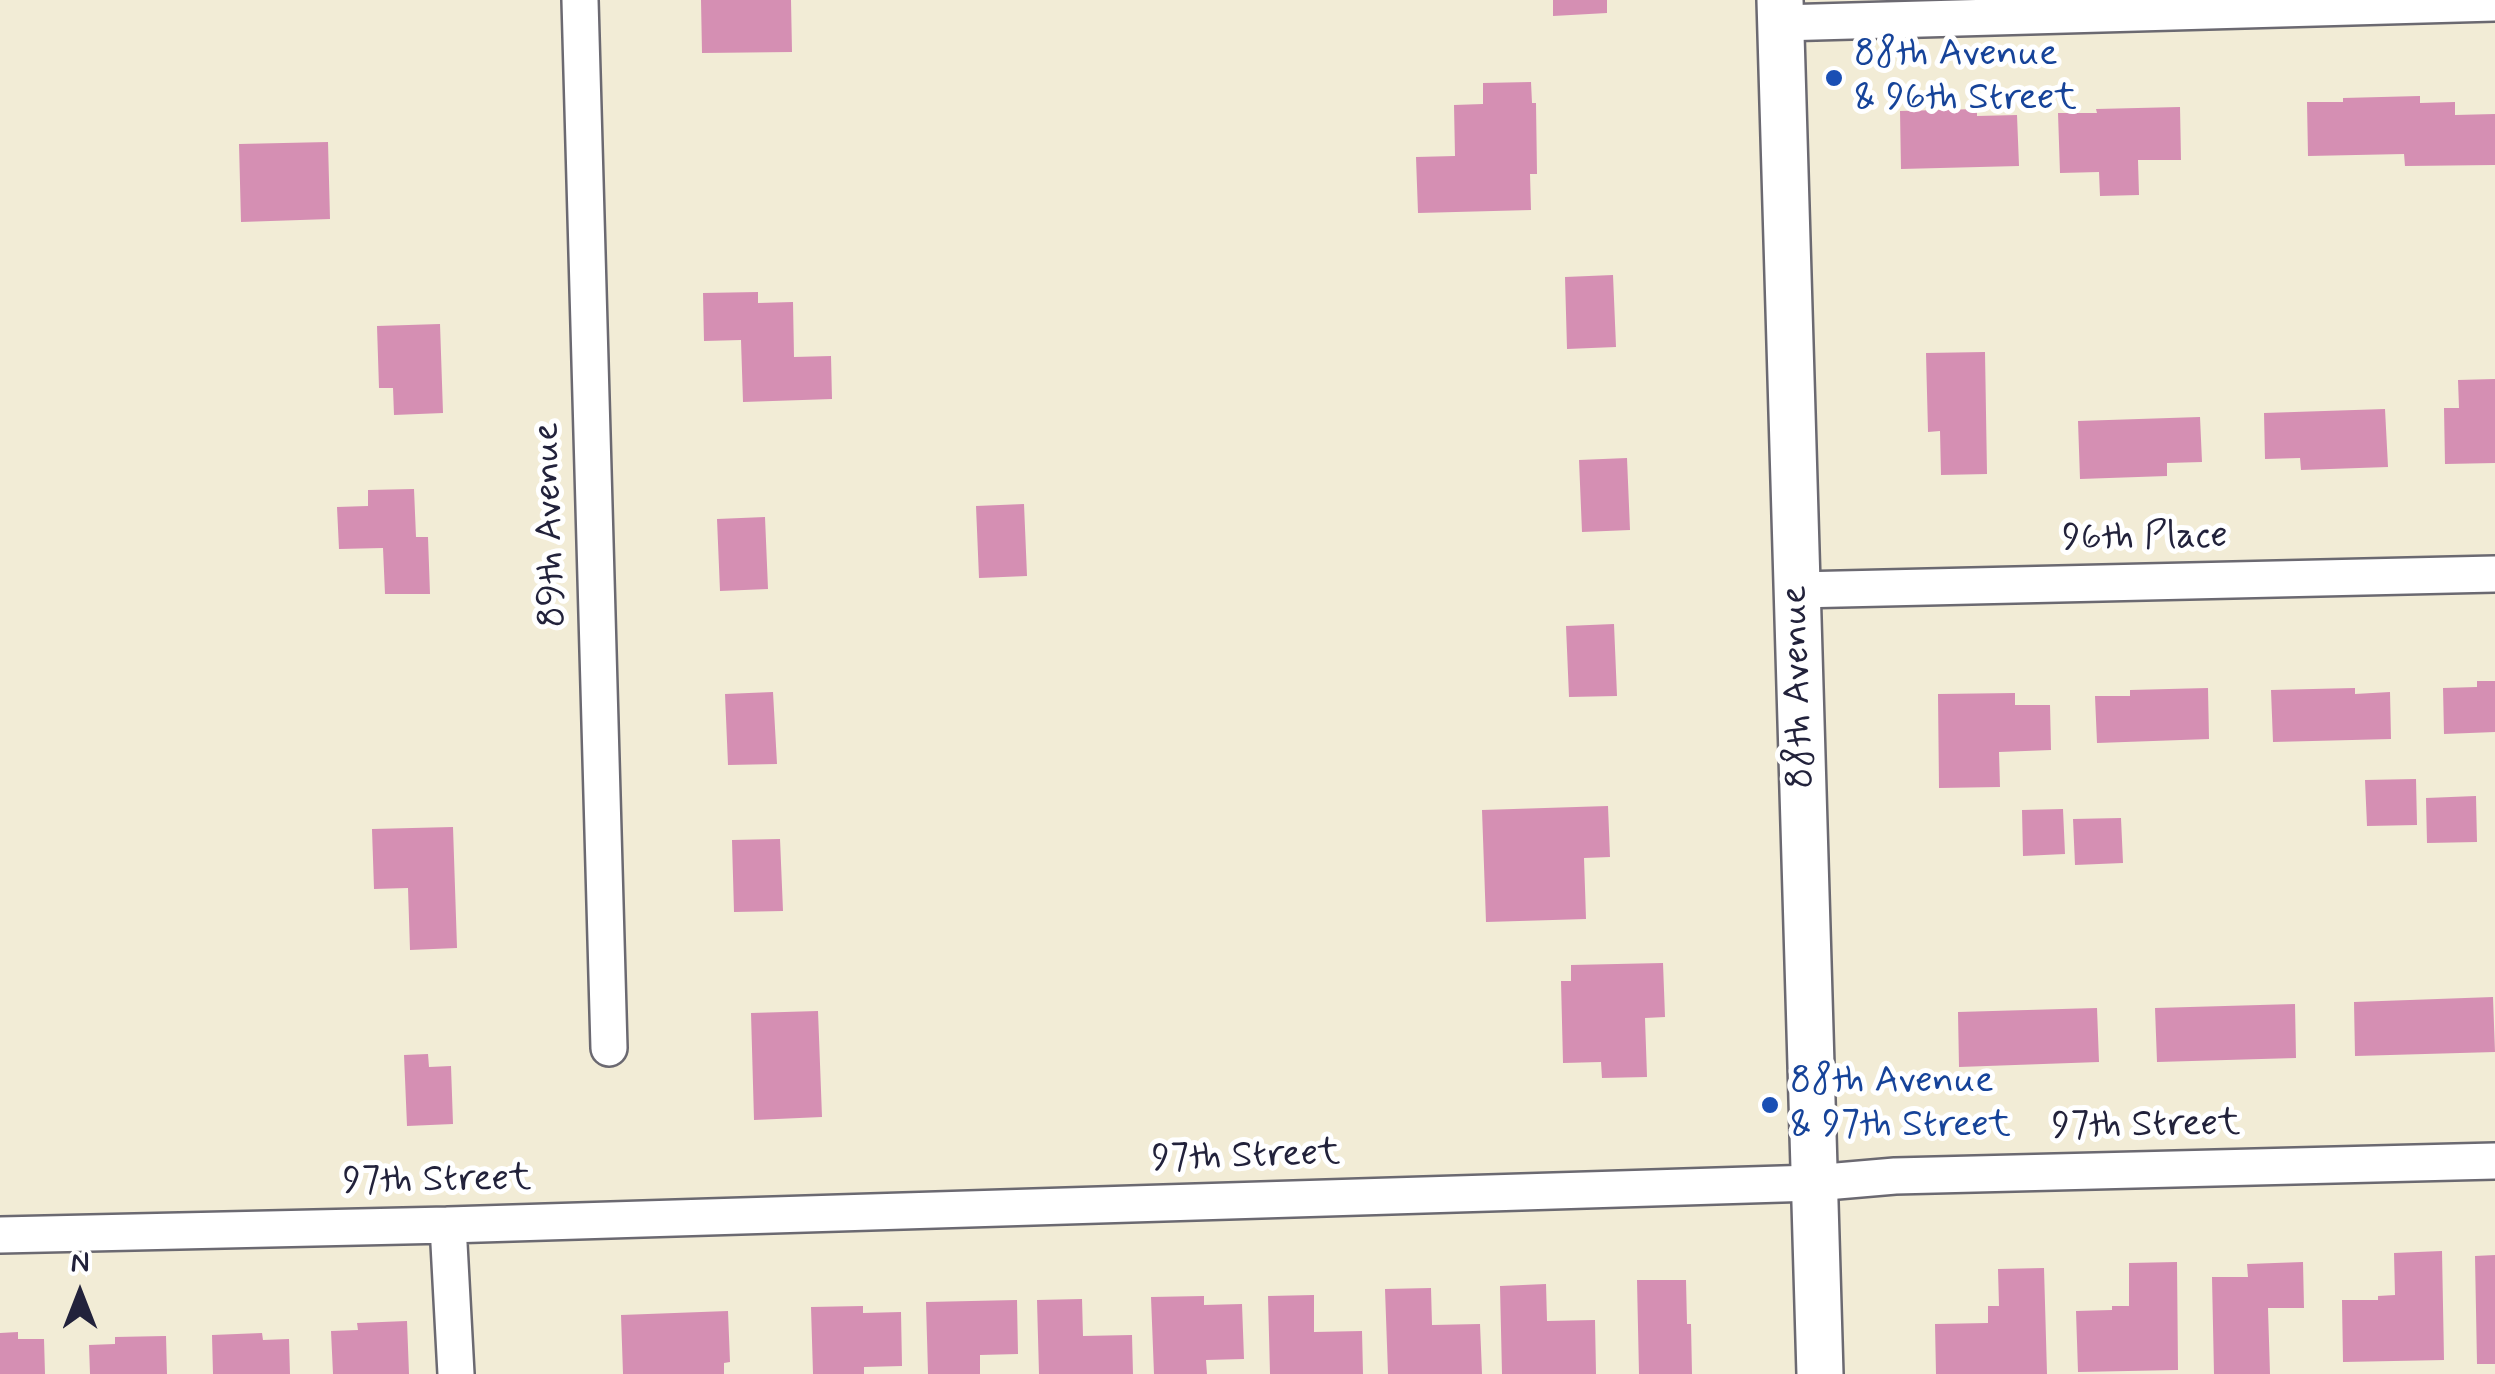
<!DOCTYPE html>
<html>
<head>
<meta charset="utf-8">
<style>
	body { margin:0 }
	#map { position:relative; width:2495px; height:1374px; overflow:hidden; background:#f2ecd6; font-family:Mynerve,sans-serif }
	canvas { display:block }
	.north { position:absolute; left:30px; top:1244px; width:100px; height:100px; -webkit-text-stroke:8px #fff; paint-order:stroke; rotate:0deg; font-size:28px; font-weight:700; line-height:40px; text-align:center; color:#22223b }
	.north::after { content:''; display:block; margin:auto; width:35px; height:45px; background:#22223b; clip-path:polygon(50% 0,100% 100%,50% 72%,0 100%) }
</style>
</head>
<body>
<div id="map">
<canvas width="2495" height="1374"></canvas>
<div class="north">N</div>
</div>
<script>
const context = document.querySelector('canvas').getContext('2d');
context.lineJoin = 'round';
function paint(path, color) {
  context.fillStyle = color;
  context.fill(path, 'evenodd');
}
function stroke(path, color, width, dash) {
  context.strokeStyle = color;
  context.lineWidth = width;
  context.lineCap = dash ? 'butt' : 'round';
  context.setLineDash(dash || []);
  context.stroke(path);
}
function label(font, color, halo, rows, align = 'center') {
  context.font = font + ' Mynerve,sans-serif';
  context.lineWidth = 10;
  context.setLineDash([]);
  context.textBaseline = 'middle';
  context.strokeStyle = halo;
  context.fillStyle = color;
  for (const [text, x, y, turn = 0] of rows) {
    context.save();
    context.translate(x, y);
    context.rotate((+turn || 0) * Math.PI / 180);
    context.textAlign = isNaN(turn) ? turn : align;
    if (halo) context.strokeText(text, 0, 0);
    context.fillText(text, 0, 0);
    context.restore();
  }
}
paint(new Path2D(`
	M701,0H791L792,52L702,53Z
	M1553,0H1607V13L1553,16Z
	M1531,82L1532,103H1536L1537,174H1530L1531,210L1418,213L1416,157L1455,156L1454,105L1483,104V83Z
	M2420,96V103L2455,102V115L2495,114V165L2405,166L2404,154L2308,156L2307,102H2343V98Z
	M2180,107L2181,160H2138L2139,195L2100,196L2099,172L2060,173L2058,113H2097L2096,109Z
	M1977,109V116L2017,115L2019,166L1901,169L1900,111Z
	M328,142L330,219L241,222L239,144Z
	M1613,275L1616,347L1567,349L1565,277Z
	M758,292V303L793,302L794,357L831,356L832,399L743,402L741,340L704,341L703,293Z
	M440,324L443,413L394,415L393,388H379L377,326Z
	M1985,352L1987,474L1941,475L1940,431L1928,432L1926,353Z
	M2495,379V463L2445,464L2444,408H2459L2458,380Z
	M2385,409L2388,467L2301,470L2300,458L2265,459L2264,413Z
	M2200,417L2202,462L2167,463V476L2080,479L2078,421Z
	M1627,458L1630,530L1582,532L1579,460Z
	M414,489L416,537H428L430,594H385L383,548L339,549L337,507L368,506V490Z
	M1024,504L1027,576L979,578L976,506Z
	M765,517L768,589L720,591L717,519Z
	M1614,624L1617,696L1569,697L1566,626Z
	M2477,681H2495V732L2444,734L2443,688L2477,687Z
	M2208,688L2209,739L2097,743L2095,696H2130V690Z
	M2355,688V694L2390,692L2391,739L2273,742L2271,690Z
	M773,692L777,764L728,765L725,694Z
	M2015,693V705H2050L2051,750L1999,752L2000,787L1939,788L1938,694Z
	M2416,779L2417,825L2367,826L2365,780Z
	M2476,796L2477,842L2427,843L2426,798Z
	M1608,806L1610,857L1584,858L1586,919L1486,922L1482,810Z
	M2063,809L2065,854L2023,856L2022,810Z
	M2121,818L2123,863L2075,865L2073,819Z
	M453,827L457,948L410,950L408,888L374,889L372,829Z
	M780,839L783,911L734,912L732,840Z
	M1663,963L1665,1017L1645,1018L1647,1077L1602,1078L1601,1062L1563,1063L1561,981H1571V965Z
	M2493,997L2495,1052L2355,1056L2354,1002Z
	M2295,1004L2296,1058L2157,1062L2155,1008Z
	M2097,1008L2099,1062L1959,1067L1958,1012Z
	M818,1011L822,1117L754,1120L751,1013Z
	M428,1054L429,1067L451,1066L453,1124L407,1126L404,1055Z
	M2442,1251L2444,1360L2343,1362L2342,1300H2378V1296L2395,1295L2394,1253Z
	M2495,1255V1364H2477L2475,1256Z
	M2177,1262L2178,1370L2078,1372L2076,1311L2112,1310V1306H2129V1263Z
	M2303,1262L2304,1308H2268L2270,1374H2214L2212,1277H2248L2247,1264Z
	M2044,1268L2047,1374H1936L1935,1324L1988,1323V1306H1999L1998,1269Z
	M1637,1280H1686L1687,1324H1691L1692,1374H1639Z
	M1546,1284L1547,1321L1595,1320L1596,1374H1502L1500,1286Z
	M1431,1288L1432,1325L1480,1324L1482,1374H1388L1385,1289Z
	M1314,1295V1332L1362,1331L1363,1374H1270L1268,1296Z
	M1204,1296V1305L1242,1304L1244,1359L1206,1360L1207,1374H1154L1151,1297Z
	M1082,1299L1083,1336L1132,1335L1133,1374H1039L1037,1300Z
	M1017,1300L1018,1354L980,1355V1374H928L926,1302Z
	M863,1306V1313L901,1312L902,1366L864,1367V1374H813L811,1307Z
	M728,1311L730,1362L724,1363V1374H623L621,1315Z
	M407,1321L409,1374H333L331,1331L358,1330L357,1323Z
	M18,1332V1339H44L45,1374H0V1333Z
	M262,1333L263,1340L289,1339L290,1374H213L212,1335Z
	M166,1336L167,1374H90L89,1345L115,1344V1337Z`), '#d58fb3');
const minor = new Path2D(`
	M580,0L609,1048
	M1780,23L2495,3
	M1797,590L2495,574
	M448,1225L456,1374
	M0,1235L448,1225L1814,1183L1895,1176L2495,1161`);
const tertiary = new Path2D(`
	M1780,0L1820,1374`);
stroke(minor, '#6b6971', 40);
stroke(tertiary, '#6b6971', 50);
stroke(minor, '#fff', 35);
stroke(tertiary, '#fff', 45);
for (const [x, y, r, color] of [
	[1834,78,10,"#1a4fb4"],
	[1770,1105,10,"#1a4fb4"]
]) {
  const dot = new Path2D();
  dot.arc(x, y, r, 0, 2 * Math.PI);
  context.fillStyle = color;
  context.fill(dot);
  stroke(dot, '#fff', 4);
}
label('38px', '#164399', '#fff', [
	["88th Avenue",1854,56],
	["& 96th Street",1854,100],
	["88th Avenue",1790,1083],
	["& 97th Street",1790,1127]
], 'left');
label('38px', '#22223b', '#fff', [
	["89th Avenue",552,525,-92],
	["96th Place",2145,539,-1],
	["88th Avenue",1800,687,-92],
	["97th Street",2146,1127,-1],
	["97th Street",1246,1158,-2],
	["97th Street",437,1182,-1]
]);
</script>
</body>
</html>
